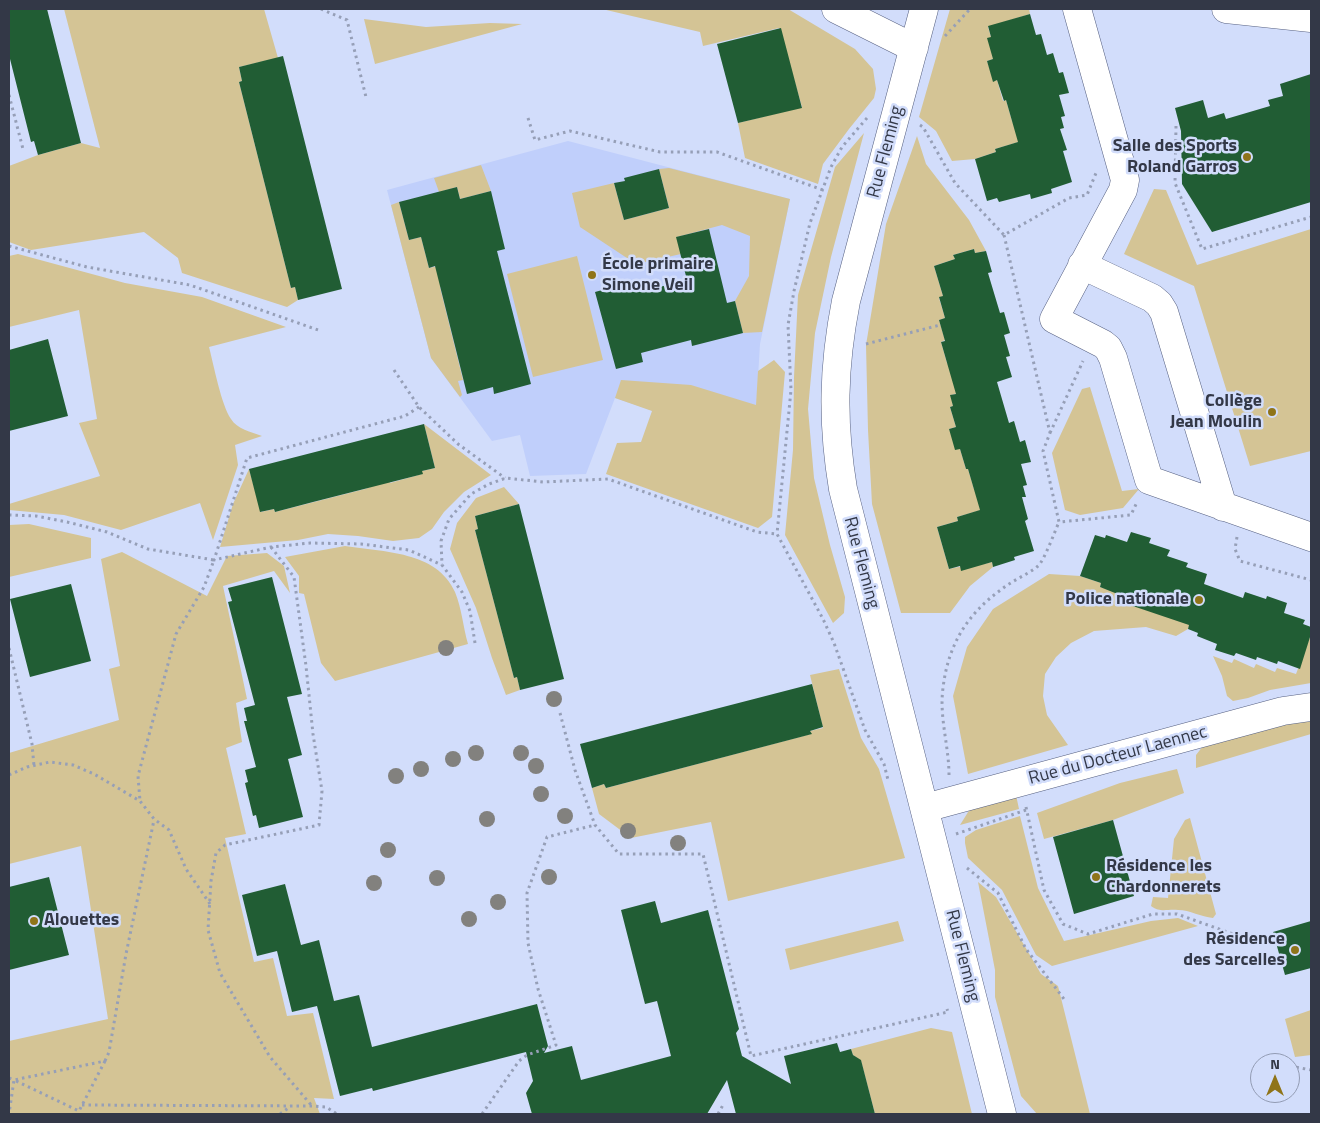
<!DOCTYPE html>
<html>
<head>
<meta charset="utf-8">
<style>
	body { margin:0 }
	#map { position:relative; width:1320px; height:1123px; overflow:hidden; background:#d2ddfb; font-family:"Titillium Web",sans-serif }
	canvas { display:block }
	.frame { position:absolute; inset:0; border:10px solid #333847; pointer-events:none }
	.north { position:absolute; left:1250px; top:1053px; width:50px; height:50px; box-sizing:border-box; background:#d2ddfb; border:1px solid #929bb3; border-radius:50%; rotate:0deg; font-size:14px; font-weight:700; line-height:20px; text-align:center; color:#333847 }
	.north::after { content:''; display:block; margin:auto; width:18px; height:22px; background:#8f7419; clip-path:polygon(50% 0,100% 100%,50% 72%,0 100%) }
</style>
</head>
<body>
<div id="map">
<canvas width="1320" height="1123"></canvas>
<div class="frame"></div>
<div class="north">N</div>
</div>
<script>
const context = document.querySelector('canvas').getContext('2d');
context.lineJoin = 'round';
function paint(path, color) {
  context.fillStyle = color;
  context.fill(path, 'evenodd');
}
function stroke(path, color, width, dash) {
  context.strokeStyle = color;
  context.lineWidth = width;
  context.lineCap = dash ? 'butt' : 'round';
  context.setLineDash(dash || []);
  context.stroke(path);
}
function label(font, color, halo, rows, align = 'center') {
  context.font = font + ' "Titillium Web",sans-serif';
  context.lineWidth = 5;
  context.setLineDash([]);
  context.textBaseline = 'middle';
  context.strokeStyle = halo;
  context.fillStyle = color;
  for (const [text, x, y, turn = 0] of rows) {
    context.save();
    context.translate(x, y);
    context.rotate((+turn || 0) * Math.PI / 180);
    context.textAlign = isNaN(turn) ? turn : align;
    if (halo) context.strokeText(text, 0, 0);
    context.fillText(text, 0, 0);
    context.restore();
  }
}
paint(new Path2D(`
	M568,141L790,199L760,344L754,445L615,398L586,474L530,476L520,435L492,441L431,358L387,190Z`), '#c0cffb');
paint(new Path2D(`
	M64,9H264L278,58L239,67L242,81L239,82L291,288L295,287L298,300L287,307L182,273L178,258L144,232L31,250L9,242V166L38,155L81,143L100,148Z
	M602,9H788L855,49L873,69L876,89L874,98L849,129L823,164L818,184L745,158L738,123L802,107L779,28L703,46L700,32Z
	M950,9H1029L1030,14L988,27L991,37L993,59L987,61L994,81L997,80L1003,101L1006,100L1012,121L1022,141L995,149L996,152L975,159L952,161L936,131L919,117Z
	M364,19L426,27L490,23L522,24L375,64Z
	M864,133L831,257L815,333L808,409L814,478L830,545L845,597L844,613L833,623L785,535L793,450L794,377L798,295L835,167Z
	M917,136L926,164L969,220L986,251L975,253L974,249L953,255L955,259L934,266L943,296L939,298L945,318L939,320L945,340L941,342L947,363L969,390L951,395L953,406L950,407L956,427L949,429L960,449L966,469H968L974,489L985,509L957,517L958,521L937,527L949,569C964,565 979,566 992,562L993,567L970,586L950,613H901L872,504L868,430L866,345L886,224Z
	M481,165L491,191L460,199L457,187L439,192L434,178Z
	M669,168L790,199L762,332L743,333L735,301L749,276L750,236L722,225L677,237L681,254L636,264L580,227L572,193L614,183L624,220L669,208L659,169Z
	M1154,189L1166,190L1197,265L1311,229V451L1250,466L1194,286L1124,254Z
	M399,202L409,240L421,237L429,268L447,264L452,284L440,287L463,380L458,381L462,395L460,397L431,358L391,205Z
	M18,254L125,283L202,297L286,327L209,347C214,366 221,404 231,419C237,429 251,432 262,436L235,445L238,465L213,540L200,503L121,530L64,515L9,510V504L100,476L79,423L97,419L79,310L9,327V256Z
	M577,256L603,360L533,377L507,274Z
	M774,360L785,372L772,517L758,528L606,474L617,443L641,442L652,411L615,398L621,380L691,385L756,405L758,371Z
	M1090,387L1122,491L1139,489L1123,508L1080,515L1065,510L1052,453L1082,389Z
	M424,424L491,475L464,492L444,512L432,529L419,538L393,541L358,536L328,534L298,540L220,547L233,504L249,469L261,512L274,509L275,512L365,489L389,480L390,483L422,474V471L435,468Z
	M504,487L519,504L475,516L478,529L475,530L514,678L517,677L520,690L506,695L492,658L476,608L450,549L457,523L476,498Z
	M29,524L91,538V558L9,577V525Z
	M345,546C383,552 437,551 455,592C462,609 463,627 468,644L335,681L321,663L304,594L299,593V576L285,557Z
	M122,552L207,596L227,556L267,553L284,566L290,593L274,571L223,586L247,699L236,703L242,742L226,748L246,834L225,838L254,962L273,958L287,1016L313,1013L334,1099L314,1098L320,1114H9V1041L108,1019L81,846L9,864V753L119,720L109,669L120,666L101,559Z
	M1049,574L1080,576L1101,583L1100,587L1193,614L1188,629L1176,636L1146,627L1094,631L1071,643L1056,657L1045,674L1043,696L1047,715L1068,745L968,774L953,696L967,647L993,609Z
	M1311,634V683L1270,690L1248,698L1233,701L1227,696L1222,676L1213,656L1232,663L1234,659L1254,668L1256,664L1275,672L1277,668L1296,674Z
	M839,669L861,738L879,769L905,858L728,901L711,822L631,838L599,814L592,788L604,784L606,788L811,734L810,731L823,728L810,675Z
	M1311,719V734L1196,768V755L1203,746L1292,722Z
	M1177,769L1184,793L1113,820L1044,839L1037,813L1120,783Z
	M1016,795L1019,809L960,825L970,809Z
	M1020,816L1038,888L1064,941L1151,921L1178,918L1198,926L1052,966L1036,955L1002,890L968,858L965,843V837L976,830Z
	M1190,818L1216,914L1213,918C1201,917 1190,910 1178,910C1166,909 1161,913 1151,906L1153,897L1168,898L1174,839L1185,820Z
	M978,882L996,897L1041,974L1058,986L1090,1114H1037L1021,1096L995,997V970Z
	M898,921L904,941L790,970L785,949Z
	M1311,1010V1055L1295,1057L1285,1019Z
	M931,1028L952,1032L972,1114H875L861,1061L853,1055L851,1049Z`), '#d4c495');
paint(new Path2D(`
	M9,9H47L81,143L38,155L34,141L31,142L9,55Z
	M1030,14L1036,35L1041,34L1047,55L1053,53L1059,73L1063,72L1069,93L1059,95L1065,116L1061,117L1064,128L1060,129L1067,150L1063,151L1072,182L1051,189L1052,193L1031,199L1030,194L999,202L997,198L987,201L975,159L996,152L995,149L1018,142L1006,100L1004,101L997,80L993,82L987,61L993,59L987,38L991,37L988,26Z
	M781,28L802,108L738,123L717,44Z
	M283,56L342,289L298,300L295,287L291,288L239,82L242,81L239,67Z
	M1311,74V202L1212,232L1182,184L1181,131L1175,108L1203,100L1208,118L1224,113L1226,119L1270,106L1268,100L1283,96L1280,84Z
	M659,169L669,208L624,220L614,183L625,181L624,178Z
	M457,187L460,199L491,191L505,249L497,251L531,384L494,394L493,387L467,394L435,266L429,268L421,237L409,240L399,202Z
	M709,229L727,303L735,301L743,333L692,346L691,340L641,353L643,362L616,369L595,292L617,286L618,292L638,287L640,292L687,280L676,237Z
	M974,249L975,253L986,251L992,272L988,273L1000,313L1004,312L1010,333L1004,335L1010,356L1006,357L1012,377L997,382L1009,423L1014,421L1020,442L1025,440L1031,462L1021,464L1027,485L1023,486L1026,497H1022L1028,519L1025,521L1034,551L1014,557L1015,560L993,567L992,562L961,571L960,566L949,569L937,527L958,521L957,517L980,510L968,469H966L960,449L955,450L949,429L956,427L950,407L953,406L950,395L956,394L941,342L945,341L939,320L945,318L939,297L943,296L934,266L955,259L953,255Z
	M48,339L68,416L9,431V350Z
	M424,424L435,468L422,471L423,474L313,502L275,512L274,509L260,512L249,469Z
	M519,504L564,679L520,690L517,677L514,678L481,553L475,530L478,529L475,516Z
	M1131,532L1151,538L1149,543L1170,550L1167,556L1188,563L1186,567L1207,574L1204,584L1243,598L1245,592L1266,599L1267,596L1287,603L1284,613L1305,620L1303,624L1311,627V634L1300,669L1278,661L1277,664L1257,657L1256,660L1236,653L1234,656L1215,650L1217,644L1197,636L1198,633L1188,629L1189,625L1118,601L1120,595L1100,587L1101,583L1080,576L1095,535L1105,538L1106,535L1127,542Z
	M272,577L302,694L287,697L302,755L288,759L303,817L259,828L256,815L253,816L245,783L248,782L245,770L256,767L244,721H247L244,708L255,705L228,602L232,601L228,588Z
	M71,584L91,661L30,677L10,599Z
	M812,684L823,727L810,731L812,734L606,788L604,784L592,788L580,744Z
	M1113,820L1134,896L1074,914L1053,837Z
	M49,877L69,955L9,970V887Z
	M285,884L301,945L319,940L334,1001L359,995L372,1047L537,1004L548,1046L544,1053L572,1046L581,1080L671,1056L657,1001L645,1004L621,910L655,901L661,923L708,910L739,1029L736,1033L742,1056L791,1084L784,1056L837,1043L840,1052L851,1049L853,1055L861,1060L875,1114H736L727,1080L707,1114H532L526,1093L533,1081L526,1052L373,1091L372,1088L340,1096L317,1006L292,1012L277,951L257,956L242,895Z
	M1311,921V968L1285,975L1273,932Z`), '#215d34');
const minor = new Path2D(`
	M836,9L914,48
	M924,9L846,301C833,367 832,423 843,489L1002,1114
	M1077,9L1125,180L1123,190L1054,319L1103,344L1108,348L1113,358L1149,480L1311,537
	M1226,9L1311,18
	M1082,265L1152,298L1159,304L1164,312L1223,507
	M925,808L1283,711L1311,707`);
stroke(minor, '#576182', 29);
stroke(new Path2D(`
	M321,9L347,20L366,97
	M945,36L970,9
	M9,95L23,149
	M528,118L535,140L570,131L660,152H717L823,190
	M867,118L842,147L831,167L810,223L794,291L788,325L791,390L777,534L823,619L834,643L865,730L884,764L888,780
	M920,125L923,127L955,183L1004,235L1069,198L1087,195L1096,173
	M1176,126L1175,183L1202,249L1311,217
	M1004,235L1050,433L1043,451L1059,522L1131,515L1137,502
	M9,246L87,267L190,285L321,331
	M866,344L940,325
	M394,370L419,407L458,444L505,478
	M419,407L405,416L247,458L214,560L271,547L310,543L361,544L409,550L442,565
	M1050,433L1083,361
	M9,515L36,516L67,522L107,532L148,549L214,560L204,587L176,634L138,776L140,801
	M1237,537L1235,549L1240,561L1311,580
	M271,547L294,577L306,666L313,734L322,791L319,825L225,845L216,853L211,881L208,930L220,973L270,1057L312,1106
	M475,643L470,611L462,592L442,565L441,541L449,519L471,494L489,484L506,478L543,482L608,479L757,532L777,534
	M9,648L32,744L34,766
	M560,713L575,770L595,825L619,854H703L751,1056L948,1012L947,1009
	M9,775L27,767L50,762L73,765L94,774L140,801L154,819L169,830L186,869L210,904
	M949,775C949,746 939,717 943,688C948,645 967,614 1002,589C1013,580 1027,575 1038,566C1044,561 1055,531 1059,522
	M1026,807L1044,890L1063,924L1088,934L1153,914H1177L1233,934
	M956,834L1026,810
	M967,868L998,893L1026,949L1064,999
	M1267,1059L1279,1063
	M105,1061L109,1052L126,954L154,820
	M105,1061L79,1111L14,1080Z
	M1290,1066L1311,1070
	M9,1078L14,1080L9,1114
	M82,1105L312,1106L326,1107L337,1114
	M280,1114L291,1106
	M482,1114L519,1061L527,1055L556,1045L538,989L528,943L527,893L547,837L595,825
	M718,1114L723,1105`), '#969fb7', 3, [2.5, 4]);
stroke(minor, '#fff', 28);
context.fillStyle = '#82817e';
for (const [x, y] of [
	[446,648],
	[554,699],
	[476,753],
	[521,753],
	[453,759],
	[536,766],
	[421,769],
	[396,776],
	[541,794],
	[565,816],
	[487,819],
	[628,831],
	[678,843],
	[388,850],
	[549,877],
	[437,878],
	[374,883],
	[498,902],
	[469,919]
]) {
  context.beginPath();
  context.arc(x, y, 8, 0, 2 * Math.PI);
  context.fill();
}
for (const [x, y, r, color] of [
	[1247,157,5,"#8f7419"],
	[592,275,5,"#8f7419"],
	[1272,412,5,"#8f7419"],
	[1199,600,5,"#8f7419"],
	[1096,877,5,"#8f7419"],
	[34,921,5,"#8f7419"],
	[1295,950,5,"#8f7419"]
]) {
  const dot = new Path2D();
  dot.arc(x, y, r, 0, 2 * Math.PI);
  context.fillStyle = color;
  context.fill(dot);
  stroke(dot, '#d2ddfb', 2);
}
label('bold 18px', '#333847', '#d2ddfb', [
	["Salle des Sports",1237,147],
	["Roland Garros",1237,168],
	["École primaire",602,265,"left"],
	["Simone Veil",602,286,"left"],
	["Collège",1262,402],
	["Jean Moulin",1262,423],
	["Police nationale",1189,600],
	["Résidence les",1106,867,"left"],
	["Chardonnerets",1106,888,"left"],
	["Alouettes",44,921,"left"],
	["Résidence",1285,940],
	["des Sarcelles",1285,961]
], 'right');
label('18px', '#333847', '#d2ddfb', [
	["Rue Fleming",886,152,-75],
	["Rue Fleming",861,563,75],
	["Rue du Docteur Laennec",1118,756,-15],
	["Rue Fleming",962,956,76]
]);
</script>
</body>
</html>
